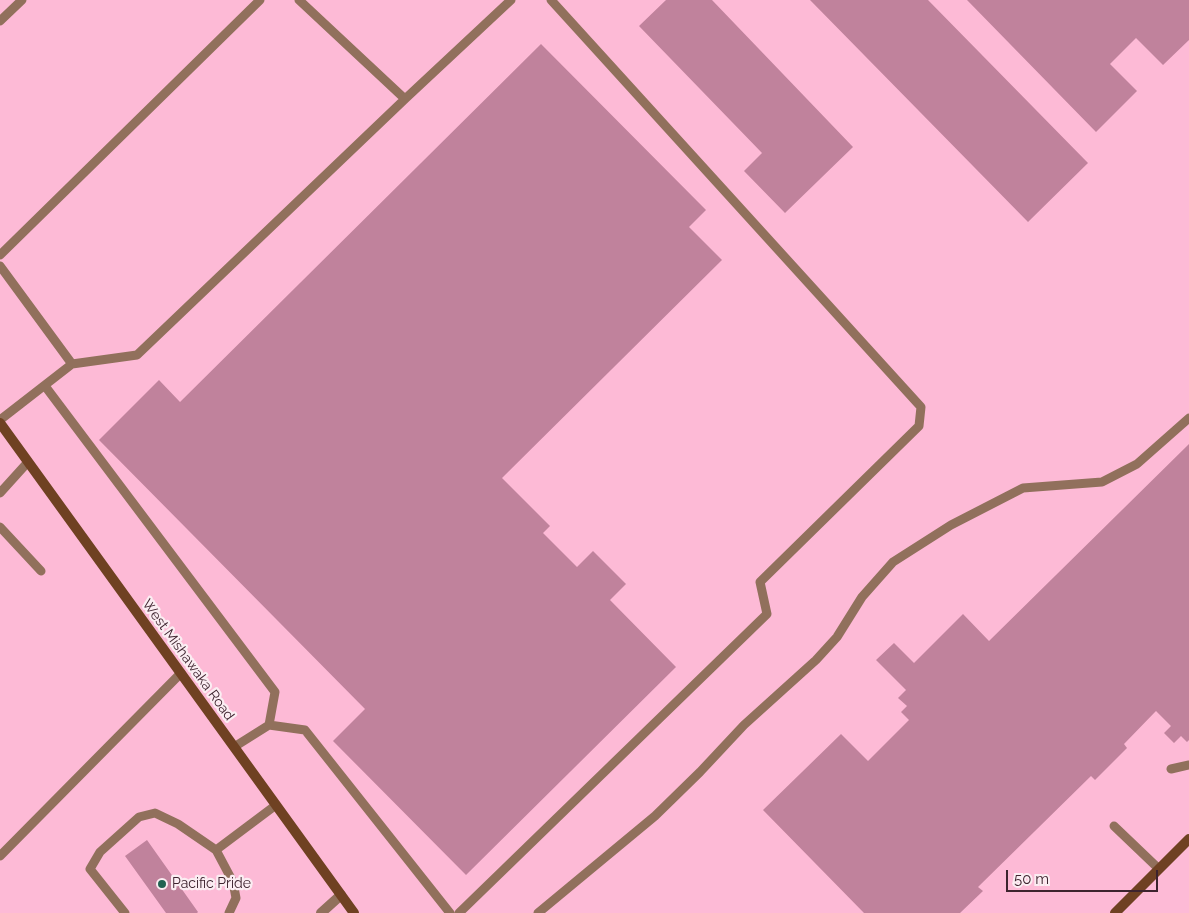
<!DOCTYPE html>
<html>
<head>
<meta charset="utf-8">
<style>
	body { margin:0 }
	#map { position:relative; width:1189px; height:913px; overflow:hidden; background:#fdbad6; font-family:Raleway,sans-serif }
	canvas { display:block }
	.scale { position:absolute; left:1006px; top:870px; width:152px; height:22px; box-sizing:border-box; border:2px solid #3d232e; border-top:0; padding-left:6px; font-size:15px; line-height:18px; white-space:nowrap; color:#3d232e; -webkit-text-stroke:4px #fbedf2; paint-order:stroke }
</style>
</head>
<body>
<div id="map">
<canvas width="1189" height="913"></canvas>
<div class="scale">50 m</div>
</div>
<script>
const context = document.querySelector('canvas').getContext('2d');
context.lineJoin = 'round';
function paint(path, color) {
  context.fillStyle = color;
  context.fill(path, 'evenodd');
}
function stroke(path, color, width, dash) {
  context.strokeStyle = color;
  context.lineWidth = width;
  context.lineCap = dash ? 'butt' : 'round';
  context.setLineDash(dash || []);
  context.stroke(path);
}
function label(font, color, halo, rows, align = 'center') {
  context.font = font + ' Raleway,sans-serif';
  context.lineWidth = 4.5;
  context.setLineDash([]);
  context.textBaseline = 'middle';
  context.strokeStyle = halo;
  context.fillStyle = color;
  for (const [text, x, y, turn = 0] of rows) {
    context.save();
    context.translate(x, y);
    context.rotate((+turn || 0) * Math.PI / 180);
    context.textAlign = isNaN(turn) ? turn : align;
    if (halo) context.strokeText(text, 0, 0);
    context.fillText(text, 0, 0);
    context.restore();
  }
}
paint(new Path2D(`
	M666,0H712L853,147L785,213L744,171L762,153L639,26Z
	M810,0H928L1088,163L1028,222Z
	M967,0H1189V40L1163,65L1136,38L1110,64L1137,91L1096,132Z
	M541,44L706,210L689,227L722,260L502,478L550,526L543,533L577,567L593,551L626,584L610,600L676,667L466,875L333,741L365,709L99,440L159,380L180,402Z
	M1189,444V740L1187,742L1181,736L1174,743L1164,733L1171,726L1156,711L1124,744L1127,748L1095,780L1091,776L978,887L983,891L960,913H864L763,810L841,734L868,761L909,720L901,712L907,706L898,698L906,690L876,660L894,643L914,663L963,614L989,641Z
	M147,840L198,912L197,913H166L125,856Z`), '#c0829c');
stroke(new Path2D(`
	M299,0L405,99L511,0
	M0,21L22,0
	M0,255L260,0
	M0,266L72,364L0,420
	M72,364L137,355L405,99
	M45,386L275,692L269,725L234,747
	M0,493L28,462
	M0,527L41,571
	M269,725L305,730L450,913
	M1171,769L1189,765
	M1114,826L1159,869
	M216,850L276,805
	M0,856L181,673
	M125,913L90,869L100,852L139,817L155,813L178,824L216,850L233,882L236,898L229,913
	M459,913L767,614L760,582L919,426L921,407L551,0
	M538,913L655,816L700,772L744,725L816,660L837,637L862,597L893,562L951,525L1023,488L1102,482L1137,464L1189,418`), '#91705c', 9);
stroke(new Path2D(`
	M321,913L341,895`), '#91705c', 10);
stroke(new Path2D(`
	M0,423L354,913
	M1115,913L1189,839`), '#6f4122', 10);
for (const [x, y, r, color] of [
	[162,884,5,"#216352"]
]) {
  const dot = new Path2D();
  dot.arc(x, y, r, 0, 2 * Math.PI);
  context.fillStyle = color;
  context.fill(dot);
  stroke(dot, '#fbedf2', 2);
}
label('14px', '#3d232e', '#fbedf2', [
	["West Mishawaka Road",188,660,54]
]);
label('14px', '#3d232e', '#fbedf2', [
	["Pacific Pride",172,884]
], 'left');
</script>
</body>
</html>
